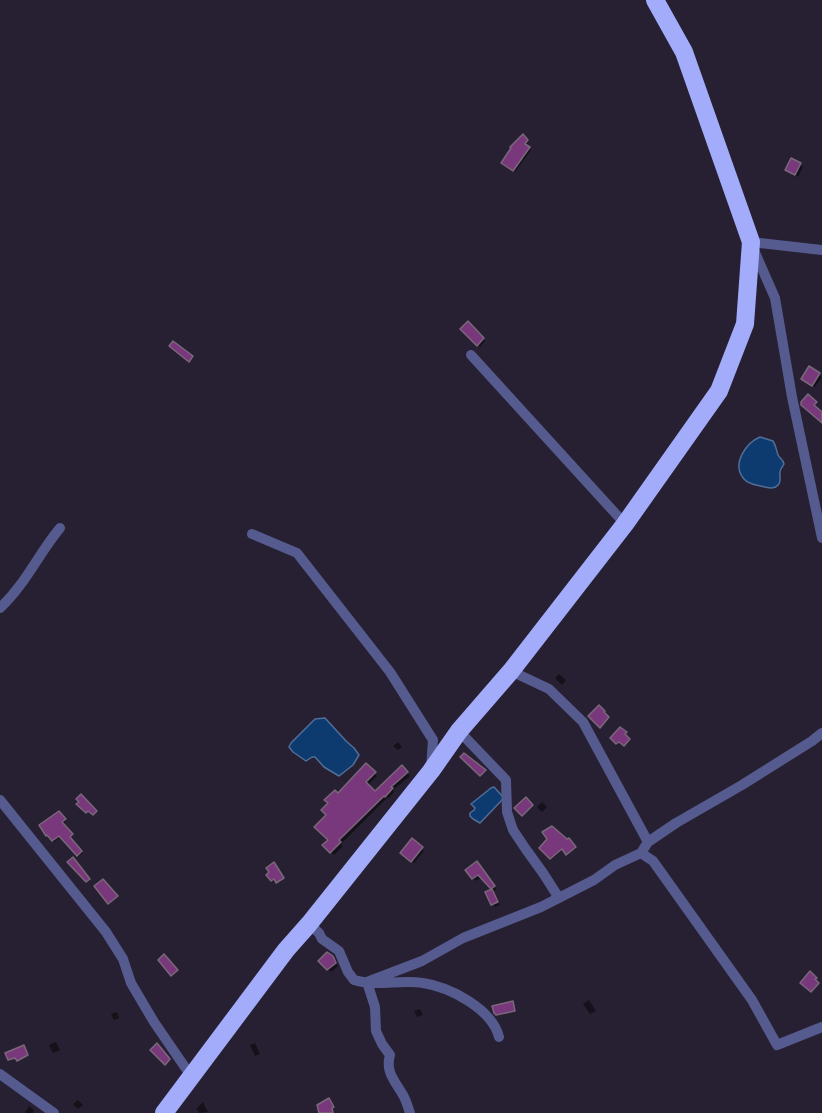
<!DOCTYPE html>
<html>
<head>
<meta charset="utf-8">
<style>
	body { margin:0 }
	canvas { display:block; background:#272032 }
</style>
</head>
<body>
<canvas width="822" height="1113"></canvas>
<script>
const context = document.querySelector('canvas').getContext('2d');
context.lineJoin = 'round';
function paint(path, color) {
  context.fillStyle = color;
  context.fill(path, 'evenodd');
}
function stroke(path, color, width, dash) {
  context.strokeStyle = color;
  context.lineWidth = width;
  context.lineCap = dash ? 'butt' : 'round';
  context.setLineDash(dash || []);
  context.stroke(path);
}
const water = new Path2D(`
	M760,437L773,441C776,446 776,449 778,455C780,459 783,459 784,464C783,466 780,469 780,472C779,476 782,481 778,485C775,489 770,488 765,487C758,485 749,485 744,479C731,464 746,443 760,437Z
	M325,718L346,741L354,748L359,755L353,765L339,776L324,767L315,757H312L306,761L293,752L289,747L291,743L315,719Z
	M494,787L503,797L502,800L480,823L473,819L470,816V813L474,810L475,808L471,804L491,788Z`);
paint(water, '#0d3b6f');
stroke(water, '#506e97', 1.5);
paint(new Path2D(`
	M523,136L529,142L526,146L531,150L515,172L505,164Z
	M800,165L803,167L798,177L787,170Z
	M468,323L485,341L480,347L462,329Z
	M809,368L822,377L815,387L805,381Z
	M559,674L566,680L562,685L555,678Z
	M398,742L402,747L398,750L393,746Z
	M366,765L377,776L367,786L375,793L402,767L410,776L393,790L394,792L389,798L388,797L341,844L343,846L334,855L324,845L330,840L328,815L338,795Z
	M542,802L547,807L542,812L537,807Z
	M59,813L66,821L63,824L73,836L70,839L83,853L79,856L61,836L54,842L49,835Z
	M412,840L424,851L414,863L402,853Z
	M568,840L576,848L568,854L564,849L552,859L541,848Z
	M479,866L496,889L493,892L500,905L495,907L487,893L494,890L482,877L476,881L467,870Z
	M332,957L338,966L331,972L320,961Z
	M589,1000L596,1011L590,1014L583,1004Z
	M420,1009L423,1015L417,1017L414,1011Z
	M117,1012L119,1018L114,1020L111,1014Z
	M56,1042L60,1050L53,1053L49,1045Z
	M255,1043L260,1054L255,1056L250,1045Z
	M78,1100L83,1105L78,1109L73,1104Z
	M203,1102L208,1112L199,1113V1112L196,1109Z
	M29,1106L34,1110L33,1113H25Z`), '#0007');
const building = new Path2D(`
	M523,134L528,140L525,144L530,147L513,171L501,163L511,148L510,147Z
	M791,158L801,163L795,175L785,170Z
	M468,321L484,338L477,346L460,329Z
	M173,341L193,356L189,362L169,346Z
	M809,366L820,373L812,386L801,379Z
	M808,394L817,402L814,405L822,412V423L801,405V402Z
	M599,705L605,711L604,712L609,717L600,728L588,716Z
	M620,727L627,732L625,734L630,739L624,746L619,742L616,744L610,738Z
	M464,753L486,770L480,776L460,757Z
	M366,763L376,772L366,782L375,791L402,765L408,772L391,787L393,788L385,797L384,796L339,840L341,842L330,853L322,845L328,840L314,827L326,815L321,810L328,803L324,800L335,790L338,793Z
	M81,794L97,811L93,815L88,811L86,813L76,804L79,802L76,799Z
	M526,797L533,805L522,816L514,808Z
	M59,811L66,819L62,822L73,834L70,837L82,851L77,856L59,836L52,841L47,835L46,836L39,825Z
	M552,826L567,839L569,838L576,847L566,855L562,849L550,859L539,848L547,839L542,832Z
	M412,838L423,847L411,862L400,853Z
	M73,857L90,879L86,882L67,862Z
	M477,861L495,886L491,889L478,875L472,879L465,870Z
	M274,862L284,878L276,883L274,879L271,881L266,875L269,872L266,868Z
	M103,879L118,896L108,904L94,886Z
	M492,889L498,902L491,905L485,892Z
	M327,952L333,956L336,963L327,970L318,961Z
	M164,954L178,970L171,976L158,960Z
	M810,971L817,978L815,979L819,983L811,992L800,983Z
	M513,1001L515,1011L496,1015L494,1013L492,1006Z
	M157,1043L170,1059L165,1065L150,1050Z
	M24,1045L28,1055L17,1061L15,1058L8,1060L5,1053Z
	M329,1098L334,1107L332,1108L333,1113H319L317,1105Z`);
paint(building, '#79387c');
stroke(building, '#7a687a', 1.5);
stroke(new Path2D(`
	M751,242L822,250
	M753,248L775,298L792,397L822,538
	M471,355L625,524
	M252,534L297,553L390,672L433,740L431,768
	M0,608C25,585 39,553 60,528
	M511,671L549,689L583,722L648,842
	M459,731L506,780L507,812L513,830L525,848L543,873L559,898
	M0,800L106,932L123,959L131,983L154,1022L191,1076
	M641,853L653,861L752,1000L777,1045L822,1027
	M309,924L319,933L322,939L339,951L348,972L354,980C376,987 401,979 423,983C450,987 492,1009 499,1037
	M0,1074L54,1113
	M410,1113C408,1107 406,1100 403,1095C395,1081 385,1072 390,1055L382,1044L376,1031L375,1007L367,982L422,961L463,938L541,907L594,880L615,865L641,853L648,842L676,823L742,785L812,741L822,733`), '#555a8f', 10);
stroke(new Path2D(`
	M164,1113L286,950L309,924L431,771L459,731L511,671L625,524L719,391L745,324L751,242L684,52L655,0`), '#a3acfa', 18);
</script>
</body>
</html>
